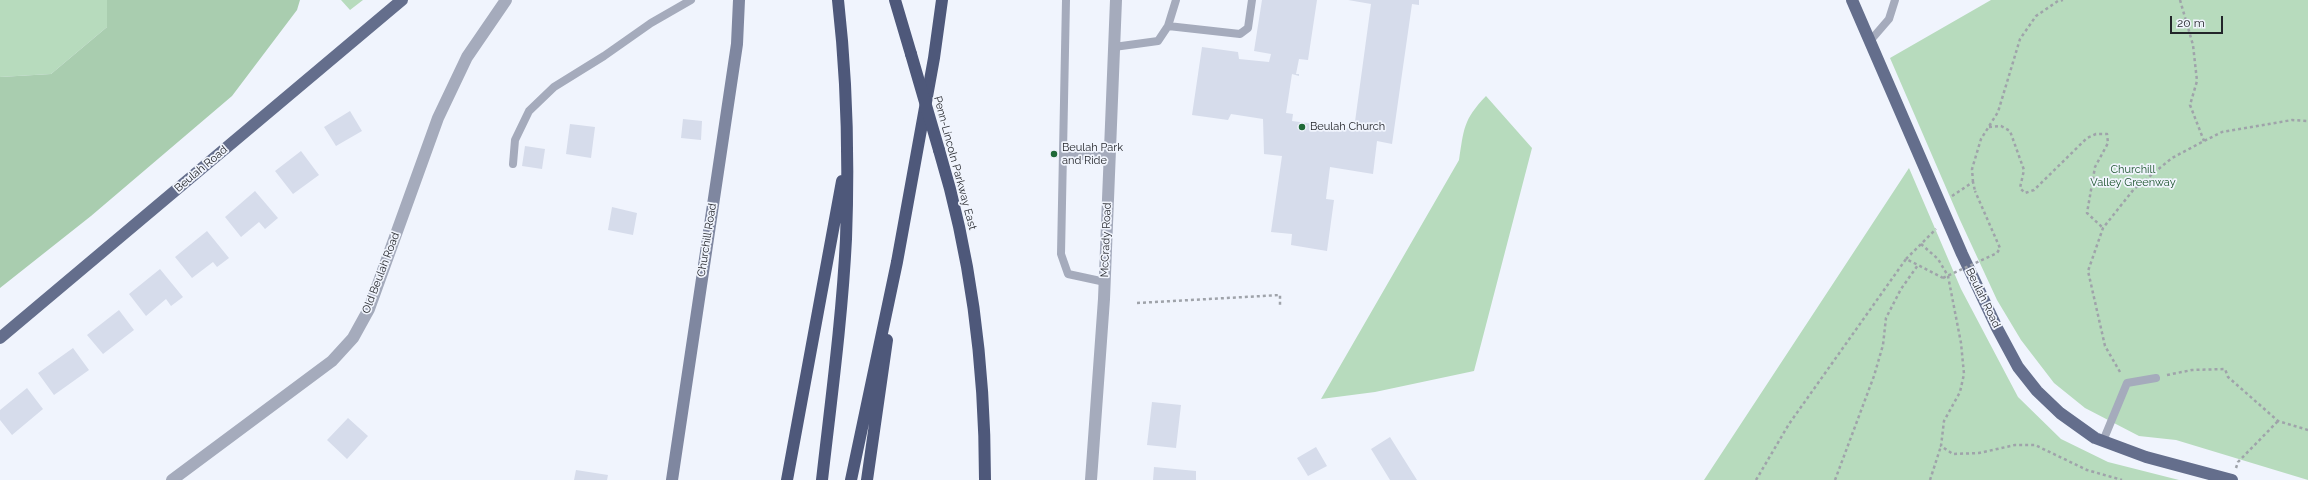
<!DOCTYPE html>
<html>
<head>
<meta charset="utf-8">
<style>
	body { margin:0 }
	#map { position:relative; width:2308px; height:480px; overflow:hidden; background:#f0f4fd; font-family:Raleway,sans-serif }
	canvas { display:block }
	.scale { position:absolute; left:2170px; top:16px; width:53px; height:18px; box-sizing:border-box; border:2px solid #23252a; border-top:0; padding-left:5px; font-size:12px; line-height:14px; white-space:nowrap; color:#23252a; -webkit-text-stroke:3px #f0f4fd; paint-order:stroke }
</style>
</head>
<body>
<div id="map">
<canvas width="2308" height="480"></canvas>
<div class="scale">20 m</div>
</div>
<script>
const context = document.querySelector('canvas').getContext('2d');
context.lineJoin = 'round';
function paint(path, color) {
  context.fillStyle = color;
  context.fill(path, 'evenodd');
}
function stroke(path, color, width, dash) {
  context.strokeStyle = color;
  context.lineWidth = width;
  context.lineCap = dash ? 'butt' : 'round';
  context.setLineDash(dash || []);
  context.stroke(path);
}
function label(font, color, halo, rows, align = 'center') {
  context.font = font + ' Raleway,sans-serif';
  context.lineWidth = 3.5;
  context.setLineDash([]);
  context.textBaseline = 'middle';
  context.strokeStyle = halo;
  context.fillStyle = color;
  for (const [text, x, y, turn = 0] of rows) {
    context.save();
    context.translate(x, y);
    context.rotate((+turn || 0) * Math.PI / 180);
    context.textAlign = isNaN(turn) ? turn : align;
    if (halo) context.strokeText(text, 0, 0);
    context.fillText(text, 0, 0);
    context.restore();
  }
}
paint(new Path2D(`
	M0,0H107V27L51,74L0,77Z
	M341,0H363L350,10Z
	M1991,0H2308V480L2176,440L2139,436L2085,408L2054,383L2021,340L1997,300L1960,220L1890,58Z
	M1486,96L1532,148L1474,371L1375,392L1321,399L1459,160C1464,129 1463,120 1486,96Z
	M1909,168L1961,289L2018,397L2061,439L2108,462L2179,480H1704Z`), '#b7dbbd');
paint(new Path2D(`
	M107,0H300L297,10L232,96L91,216L0,288V77L51,74L107,27Z`), '#a9cdaf');
paint(new Path2D(`
	M1262,0H1317L1308,60L1299,59L1296,74H1299V76L1292,74L1286,113L1293,114L1292,121L1354,129L1371,4L1348,0H1419V5L1412,4L1392,144L1377,141L1373,174L1330,167L1326,199L1334,200L1327,251L1291,245L1292,234L1271,232L1282,156L1264,154L1263,119L1231,114L1228,120L1192,115L1202,47L1238,52L1239,59L1269,62L1271,54L1254,51Z
	M350,111L362,131L336,146L324,127Z
	M683,119L702,121L701,140L681,138Z
	M570,124L595,127L591,158L566,154Z
	M525,146L545,149L542,169L522,166Z
	M301,151L319,175L293,194L275,171Z
	M255,191L278,218L265,229L259,222L241,237L225,217Z
	M612,207L637,213L633,235L608,230Z
	M207,231L229,258L217,267L213,262L192,278L175,257Z
	M160,269L183,297L171,306L166,299L146,316L129,294Z
	M119,310L134,330L103,354L87,335Z
	M73,348L89,370L54,395L38,373Z
	M27,388L43,409L12,435L0,420V410Z
	M1152,402L1181,405L1176,448L1147,445Z
	M348,418L368,436L347,459L327,440Z
	M1390,437L1417,480H1390L1371,449Z
	M1316,447L1327,466L1308,476L1297,458Z
	M1154,467L1196,471V480H1153Z
	M576,470L608,475L607,480H574Z`), '#d6dceb');
stroke(new Path2D(`
	M2180,0L2193,45L2197,81L2190,105L2204,141
	M1989,127L2001,126L2010,131L2024,170L2020,188L2025,193L2034,190L2087,138L2096,134H2107L2108,143L2095,167L2087,213L2103,228
	M1973,182L1972,169L1981,139L1998,112L2020,39L2036,16L2058,1L2063,0
	M1952,196L1973,182L1975,191
	M1921,244L1938,259L1948,276L1961,343L1964,374L1960,392L1944,421L1941,446L1953,454L1979,453L2015,445H2035L2087,470L2122,480
	M1906,259L1936,229
	M1137,303L1280,295V306
	M2120,372L2105,346L2088,271L2103,228L2134,189L2172,158L2204,141L2222,132L2292,120L2308,121
	M2167,375L2192,370L2225,369L2228,377L2278,421L2308,430
	M2236,468L2238,462L2278,421
	M1756,480L1789,424L1906,259L1918,265
	M1835,480L1874,376L1883,345L1886,318L1901,289L1918,265L1943,278
	M1930,480L1941,446`), '#9fa3aa', 2.5, [3, 3]);
stroke(new Path2D(`
	M1066,0L1061,254L1068,274L1105,282
	M1168,26L1240,34L1248,28L1252,0
	M1870,41L1889,19L1895,0
	M1114,47L1158,41L1168,26L1176,0
	M1063,156H1110
	M513,164L515,140L529,111L554,87L604,56L651,23L691,0
	M2103,441L2127,383L2156,378`), '#a5abbc', 8);
stroke(new Path2D(`
	M172,480L332,361L353,338L369,309L438,118L467,57L506,0
	M1091,480L1104,299L1116,0`), '#a5abbc', 12);
stroke(new Path2D(`
	M672,480L737,44L739,0`), '#7f87a0', 12);
stroke(new Path2D(`
	M1852,0L1962,254L1997,328L2018,367L2037,391L2060,413L2095,438L2146,457L2232,480
	M0,338L402,0`), '#646e8c', 12);
stroke(new Path2D(`
	M895,0L911,54
	M939,150C972,258 985,368 985,480
	M787,480L842,181
	M822,480C831,400 842,319 846,239C849,159 847,79 838,0
	M851,480L897,262L934,58L942,0
	M867,480L887,340`), '#4e587a', 12);
stroke(new Path2D(`
	M1943,278L1997,253L2000,248L1975,191`), '#9fa3aa', 2.5, [3, 3]);
stroke(new Path2D(`
	M911,54L939,150`), '#4e587a', 12);
for (const [x, y, r, color] of [
	[1302,127,4,"#1f6937"],
	[1054,154,4,"#1f6937"]
]) {
  const dot = new Path2D();
  dot.arc(x, y, r, 0, 2 * Math.PI);
  context.fillStyle = color;
  context.fill(dot);
  stroke(dot, '#f0f4fd', 1.5);
}
label('11px', '#23252a', '#f0f4fd', [
	["Beulah Church",1310,127],
	["Beulah Park",1062,148],
	["and Ride",1062,161]
], 'left');
label('11px', '#23252a', '#f0f4fd', [
	["Penn-Lincoln Parkway East",955,163,75],
	["Beulah Road",201,169,-40],
	["Churchill Road",707,240,-81],
	["McCrady Road",1106,240,-88],
	["Old Beulah Road",381,273,-69],
	["Beulah Road",1983,298,64]
]);
label('11px', '#1a522b', '#f0f4fd', [
	["Churchill",2133,170],
	["Valley Greenway",2133,183]
]);
</script>
</body>
</html>
